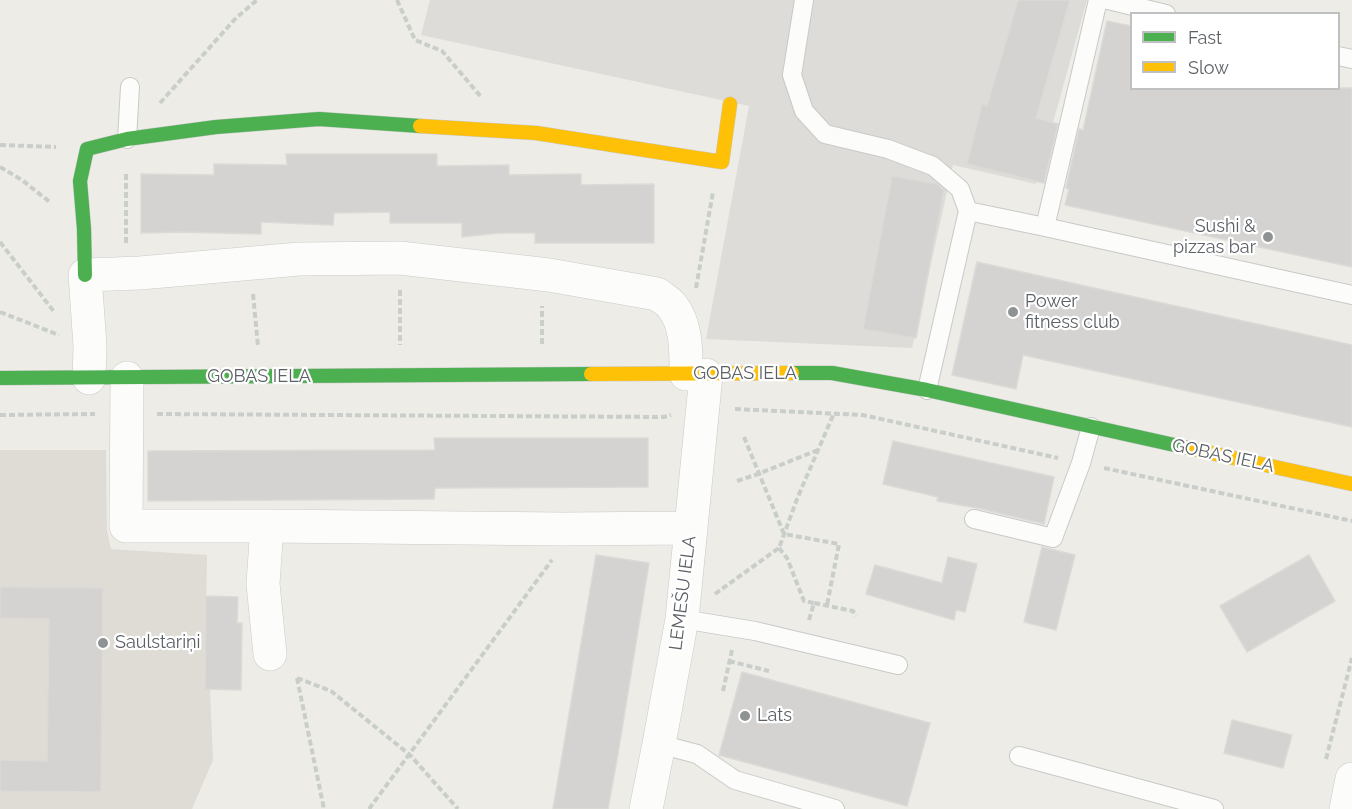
<!DOCTYPE html>
<html>
<head>
<meta charset="utf-8">
<style>
	body { margin:0 }
	#map { position:relative; width:1352px; height:809px; overflow:hidden; background:#edece7; font-family:Raleway,sans-serif }
	canvas { display:block }
	.legend { position:absolute; left:1130px; top:12px; width:210px; height:78px; box-sizing:border-box; background:#fff; border:2px solid #bec0c2; margin:0; padding:8px 10px; list-style:none; font-size:18px; color:#5c6166 }
	.legend li { display:flex; align-items:center; gap:12px; height:30px }
	.legend b { width:30px; border:2px solid #bec0c2 }
</style>
</head>
<body>
<div id="map">
<canvas width="1352" height="809"></canvas>
<ul class="legend">
<li><b style="height:8px;background:#4caf50"></b>Fast</li>
<li><b style="height:8px;background:#ffc107"></b>Slow</li>
</ul>
</div>
<script>
const context = document.querySelector('canvas').getContext('2d');
context.lineJoin = 'round';
function paint(path, color) {
  context.fillStyle = color;
  context.fill(path, 'evenodd');
}
function stroke(path, color, width, dash) {
  context.strokeStyle = color;
  context.lineWidth = width;
  context.lineCap = dash ? 'butt' : 'round';
  context.setLineDash(dash || []);
  context.stroke(path);
}
function label(font, color, halo, rows, align = 'center') {
  context.font = font + ' Raleway,sans-serif';
  context.lineWidth = 4.5;
  context.setLineDash([]);
  context.textBaseline = 'middle';
  context.strokeStyle = halo;
  context.fillStyle = color;
  for (const [text, x, y, turn = 0] of rows) {
    context.save();
    context.translate(x, y);
    context.rotate((+turn || 0) * Math.PI / 180);
    context.textAlign = isNaN(turn) ? turn : align;
    if (halo) context.strokeText(text, 0, 0);
    context.fillText(text, 0, 0);
    context.restore();
  }
}
paint(new Path2D(`
	M430,0H1087L1036,184L953,165L912,348L706,339L749,106L421,35Z`), '#dedcd8');
paint(new Path2D(`
	M0,450H106L107,531L111,549L207,555L205,689H210L213,760L192,809H0Z`), '#dfdcd6');
const building = new Path2D(`
	M1018,0H1070L1036,118L1058,124L1044,183L967,164L982,104L987,106Z
	M1107,21L1131,26V88H1352V267L1065,205L1069,189L1066,188L1079,129L1083,130Z
	M286,154H437V166L509,165V175L581,174V185L654,184V243H535V233H499L462,237V223H390V212L334,213L333,225L261,222V234L179,232L141,233V174L214,175V164L287,165Z
	M892,176L937,184L944,190L916,338L863,329Z
	M977,262L1352,345V427L1023,355L1016,389L952,375Z
	M434,438H648V487L435,488L434,499L148,501V451L435,450Z
	M893,441L1054,477L1044,524L977,508L937,501L938,497L883,484Z
	M1042,547L1075,555L1056,630L1024,622Z
	M596,555L649,563L618,754L608,809H553Z
	M1309,555L1335,601L1247,652L1220,606Z
	M948,557L977,564L965,612L956,610L954,620L866,594L875,565L942,583Z
	M0,587L103,588L101,792L0,791V760L47,761L49,619L0,618Z
	M206,596L238,597L237,623H242L241,690L205,689Z
	M742,672L930,723L907,806L719,755Z
	M1232,720L1292,735L1283,768L1224,753Z`);
paint(building, '#d5d3d1');
stroke(building, '#dcdad6', 1.5);
const lane = new Path2D(`
	M804,0L792,75L804,111L825,134L888,149L933,166L960,189L968,211
	M1108,0L1166,14
	M1338,56L1352,59
	M127,139L130,87
	M1045,227L1098,0
	M927,390L968,211L1045,227L1352,295
	M974,519L1053,538L1081,463L1091,427
	M682,619L755,631L898,665
	M659,744L697,754L735,780L835,809
	M1019,756L1214,809`);
const street = new Path2D(`
	M89,378L90,346L85,275L140,273L299,259L400,258L549,275L657,294C662,298 668,301 672,306C687,325 686,351 686,374
	M127,378L126,526H267
	M270,654L263,584L267,526L562,529L691,528
	M646,809L659,744L682,619L706,375
	M1346,809L1352,779`);
const fast = new Path2D(`
	M85,275L84,229L80,181L87,149L127,139L216,127L319,119L420,126
	M792,373H832L927,390L1188,448
	M0,378L591,374`);
const slow = new Path2D(`
	M420,126L536,133L722,162L730,104
	M591,374L792,373
	M1188,448L1352,484`);
stroke(lane, '#c9c9c9', 20);
stroke(street, '#c9c9c9', 34);
stroke(fast, '#c8c9c8', 15);
stroke(slow, '#c8c9c8', 15);
stroke(new Path2D(`
	M397,0L415,40L442,51L482,98
	M160,103L236,18L257,0
	M0,145L56,147
	M0,167L22,180L51,203
	M0,242L55,313
	M126,243V172
	M696,288L713,192
	M400,290V345
	M253,294L258,346
	M0,312L59,335
	M542,344V306
	M735,409L863,415L1058,458
	M157,414L664,417L671,415
	M0,415L95,414
	M744,437L784,534L839,544L827,605
	M1104,468L1352,521
	M737,481L758,474L818,450
	M779,548L787,558L804,601L814,603
	M715,594L779,548L797,499L834,413
	M809,620L814,603L853,611L856,616
	M729,661L769,671
	M297,678L331,691L410,755L458,809
	M297,678L324,809
	M723,691L732,650
	M1326,759L1352,658
	M369,809L552,560`), '#c9ceca', 4, [6, 3]);
stroke(lane, '#fcfcfb', 18);
stroke(street, '#fcfcfb', 33);
stroke(fast, '#4caf50', 14);
stroke(slow, '#ffc107', 14);
for (const [x, y, r, color] of [
	[1268,237,6,"#8f9293"],
	[1013,312,6,"#8f9293"],
	[103,643,6,"#8f9293"],
	[745,716,6,"#8f9293"]
]) {
  const dot = new Path2D();
  dot.arc(x, y, r, 0, 2 * Math.PI);
  context.fillStyle = color;
  context.fill(dot);
  stroke(dot, '#fff', 2);
}
label('18px', '#5c6166', '#fff', [
	["Sushi &",1256,227,"right"],
	["pizzas bar",1256,248,"right"],
	["Power",1025,302],
	["fitness club",1025,323],
	["Saulstariņi",115,643],
	["Lats",757,716]
], 'left');
label('18px', '#5c6166', '#fff', [
	["GOBAS IELA",745,374],
	["GOBAS IELA",259,377],
	["GOBAS IELA",1223,456,12],
	["LEMEŠU IELA",683,593,-83]
]);
</script>
</body>
</html>
